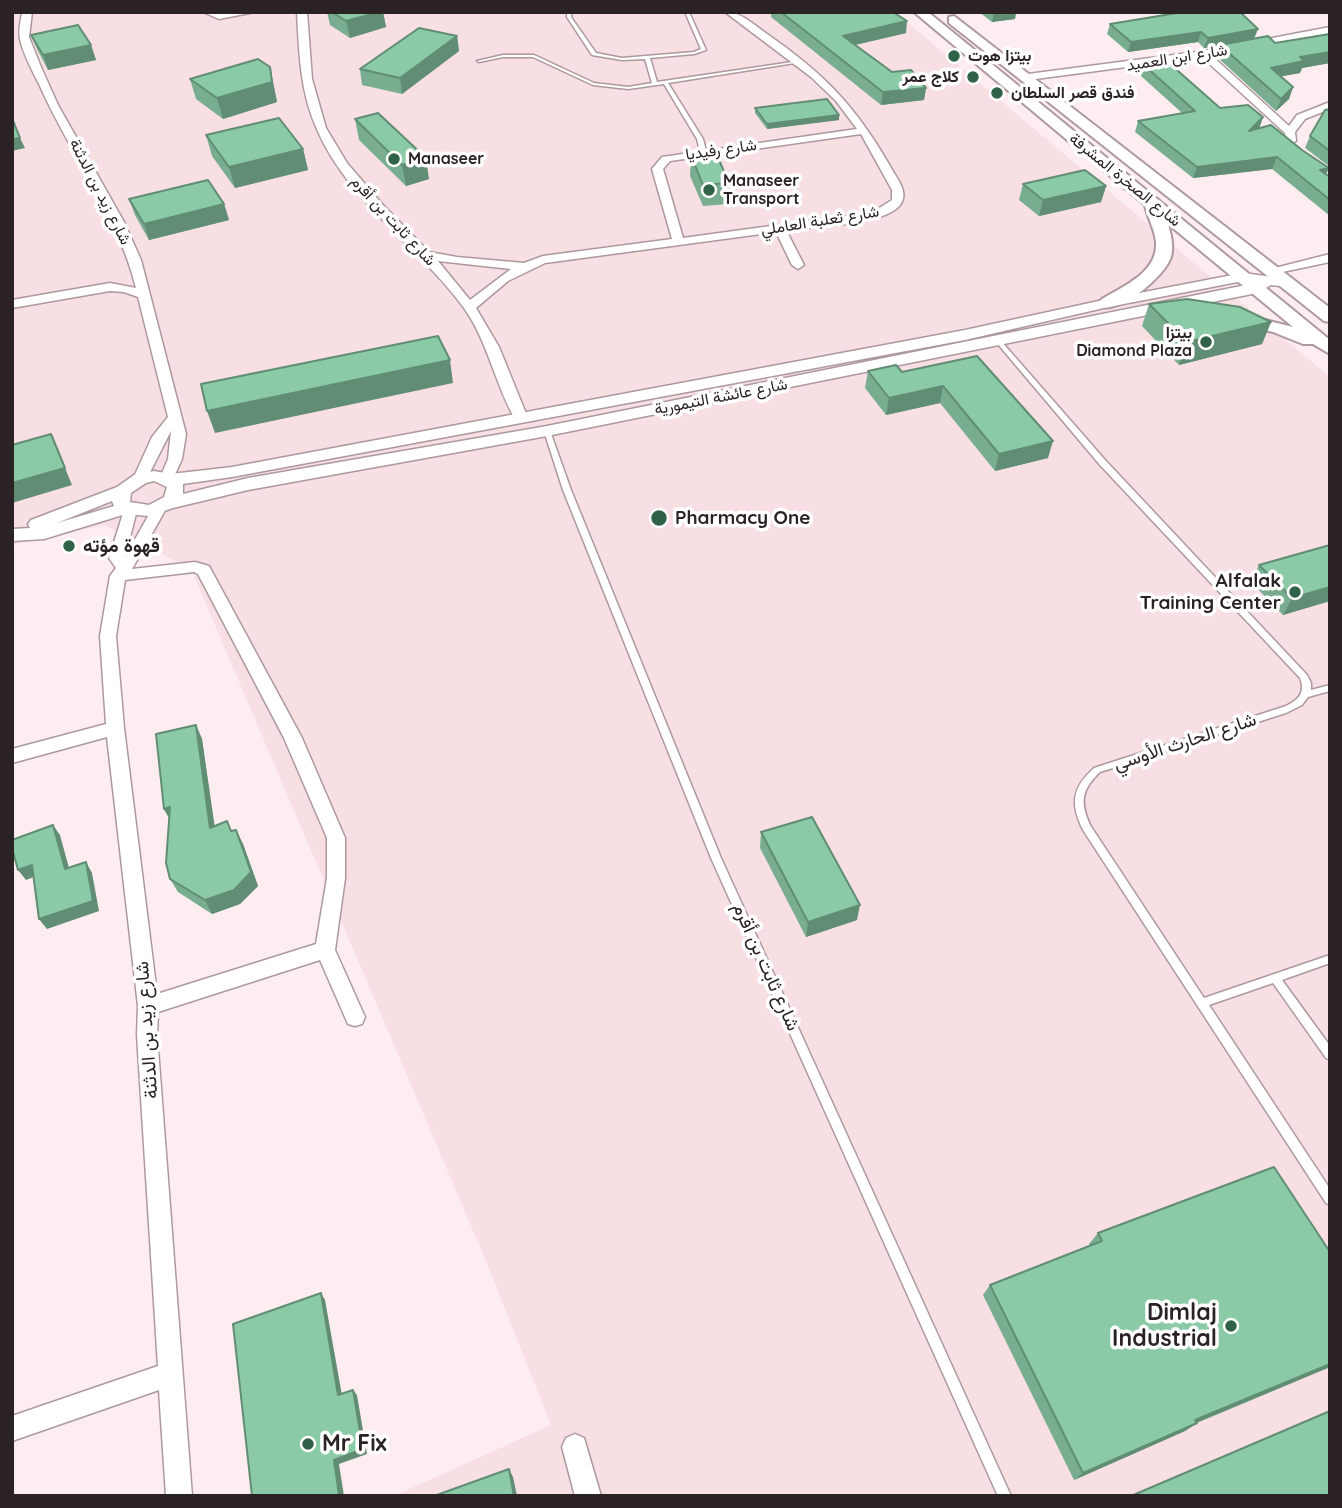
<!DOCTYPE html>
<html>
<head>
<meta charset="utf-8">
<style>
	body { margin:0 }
	#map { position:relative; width:1342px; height:1508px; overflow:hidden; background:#feedf0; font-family:Quicksand,sans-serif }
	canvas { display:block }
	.frame { position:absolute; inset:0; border:14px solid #2a2224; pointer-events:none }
</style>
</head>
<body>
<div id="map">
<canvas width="1342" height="1508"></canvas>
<div class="frame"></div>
</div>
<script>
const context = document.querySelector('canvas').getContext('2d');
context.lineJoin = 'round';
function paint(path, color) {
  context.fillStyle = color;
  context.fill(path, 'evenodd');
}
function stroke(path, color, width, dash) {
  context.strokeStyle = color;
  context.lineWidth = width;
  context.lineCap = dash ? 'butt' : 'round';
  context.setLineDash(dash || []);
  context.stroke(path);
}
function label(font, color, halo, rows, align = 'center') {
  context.font = font + ' Quicksand,Vazirmatn,sans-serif';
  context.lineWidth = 7;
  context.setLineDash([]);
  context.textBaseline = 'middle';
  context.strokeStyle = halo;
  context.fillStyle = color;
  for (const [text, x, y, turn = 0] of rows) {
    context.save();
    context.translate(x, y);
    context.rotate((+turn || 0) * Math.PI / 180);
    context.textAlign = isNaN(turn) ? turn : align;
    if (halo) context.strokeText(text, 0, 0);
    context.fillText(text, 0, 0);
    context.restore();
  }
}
paint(new Path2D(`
	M12,12H895L1330,377V1496H394L551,1425L486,1261L191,569L105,525L12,545Z`), '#f7dfe4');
const service = new Path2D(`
	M567,12H571V17L596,53L622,58L694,52L701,49L685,12H689L706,50L694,54L650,58L657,82L799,61L801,62L668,83L703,139L706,151L703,153L700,151L697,139L664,84L628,89L593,85L533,57H503L479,62L477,61L503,55H534L594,83L628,87L652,83L645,59L622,60L592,55L567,17Z
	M999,340L1001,341L1106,461L1307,675L1311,683V690L1330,685V691L1308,697L1302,705L1286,713L1100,772C1081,790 1080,802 1090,825L1204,998L1330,955V963L1282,980L1330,1046V1060L1326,1058L1273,983L1209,1005L1330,1189V1205L1326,1203L1083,830C1070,803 1072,788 1094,768L1286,706C1298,700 1306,693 1300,678L1100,465L997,343L996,342Z
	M545,429H547L550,431L571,490L721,858L1011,1496H998L711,858L563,490L544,431Z`);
const minor = new Path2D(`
	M22,12H32L29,37L41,67L58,105L124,222L141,260L186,434L182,459L172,481H162L160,478L168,459L171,431L145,482H135L133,479L152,437L168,417L138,297L124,292L110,291L12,308V300L110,283L136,288C118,214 69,153 39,84C32,70 23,54 20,39C18,31 21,20 22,12Z
	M203,12H255L219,19Z
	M297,12H307L312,79L326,128L347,163L383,205L429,252L457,257L524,263L543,256L672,239L652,169L662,157L857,129L836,101L811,77L725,12C741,12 753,24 767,34C823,73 855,105 890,166C896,178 910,192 900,205C885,225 812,227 786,230L804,265L798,269L792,265L776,232L545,263L508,281L476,308L499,347L527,416L520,420L515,419C495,384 488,342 464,308C419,246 346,200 316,127C300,91 299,51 297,12ZM861,134L892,190V200L873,212L683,238L663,169L670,161ZM438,261L511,269L470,300Z
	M1330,27V33L1211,55L1289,126L1297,115L1330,102V109L1305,119L1295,132L1296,141L1291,144L1286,141L1285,133L1202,57L1028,80L1023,77L1028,74L1204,51Z
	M1330,254V262L1273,274L1267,270Z
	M160,502L167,507L132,569L195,562L209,566L302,738L345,838V878L335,950L365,1017L362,1024L355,1026L348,1024L320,960L158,1012L157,1035L192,1496H166L159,1390L12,1441V1416L158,1366L137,1035L138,1006L107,737L12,763V749L106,724L100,636L110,576L116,568L109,558L125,507L130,505L137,510L125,557L155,504ZM194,572L198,574L284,738L327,838V878L316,944L157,994L124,728L116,636L125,580Z
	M575,1434L584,1438L601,1496H575L562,1447L566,1438Z`);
const tertiary = new Path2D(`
	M1243,273L1288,279L1295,283L1288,287L1271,285L1257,293L547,436L248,490L173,508L149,516L126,514L44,539L12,541V529L30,528L28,524L31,520L117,487L134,475L154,471L171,474L232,467L965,330L1108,299ZM1243,281L1256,283L547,426L248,478L183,494V484L232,477L965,340L1108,307ZM154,481L167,487L164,497L149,505L130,502L131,493L146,483ZM112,501L114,506L57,523Z`);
const secondary = new Path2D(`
	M914,12H928L1330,340V354L1313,344H1303L1273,332L1231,322L1228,318L1237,313L1293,327L1168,224C1171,235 1174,246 1171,257C1165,276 1122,312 1102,307L1099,303L1102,299C1124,286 1158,272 1156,242C1155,229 1147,217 1145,205Z
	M954,16L1330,308V322L1324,321L949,23V17Z`);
stroke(service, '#ad999d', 3);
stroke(minor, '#ad999d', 3);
stroke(tertiary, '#ad999d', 3);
stroke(secondary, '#ad999d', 4);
paint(service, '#fff');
paint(minor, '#fff');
paint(tertiary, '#fff');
paint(secondary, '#fff');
paint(new Path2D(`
	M327,12H383L386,27L350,38L330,25Z
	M771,12H893L906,33L855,45L892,72L926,88L924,100L881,105L771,17Z
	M979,12H1016L1015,19L992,22Z
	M1163,12H1240L1254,39L1275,43L1330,34V63L1302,68L1300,73L1281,76L1293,87L1289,99L1276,111L1217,57L1220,45L1204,48L1198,42L1128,52L1107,34L1110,24L1166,15Z
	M31,35L91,45L96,60L48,70L37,49Z
	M457,36L459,51L402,94L362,85L360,69Z
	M1144,65L1220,108L1263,117L1259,128L1330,177V216L1272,169L1193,178L1135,132L1138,121L1182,113L1141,76Z
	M270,67L277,102L223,119L196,99L190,79Z
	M755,108L839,120L767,129L755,113Z
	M1330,109V167L1305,148L1310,136Z
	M355,119L429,179L406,186L359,140Z
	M206,135L303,149L308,170L235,188L212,156Z
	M691,155L729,183L728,204L703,206L690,176Z
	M1023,184L1106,186L1101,202L1039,216L1019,200Z
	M129,199L224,204L229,220L149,240L135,215Z
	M1149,304L1271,322L1262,344L1179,365L1142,326Z
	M977,356L1048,458L995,471L940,403L886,415L865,388L868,371L902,372Z
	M1330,545V601L1283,615L1251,582L1259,565Z
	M196,725L202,739L214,826L232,831L236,830L243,844L258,886L240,904L212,914L178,892L170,879L169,818L164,809Z
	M761,832L857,920L806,937L760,848Z
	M1098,1233L1330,1252V1367L1197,1423L1185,1431L1074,1480L983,1295L990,1285L1090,1246L1089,1244Z`), '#78ae8f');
paint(new Path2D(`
	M379,12H383L386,27L350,38L346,21Z
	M994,12H1016L1015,19L992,22Z
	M907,21L906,33L842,48L843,36Z
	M1258,29L1254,39L1204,48L1208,38Z
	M1201,32L1198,42L1128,52L1131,42Z
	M457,36L459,51L402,94L400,78Z
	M91,45L96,60L48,70L43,55Z
	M1330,52V63L1302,68L1300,73L1267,79L1271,68L1300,57Z
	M270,67L277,102L223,119L217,98Z
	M1293,87L1289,99L1276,111L1281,99Z
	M926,88L924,100L881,105L883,92Z
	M839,115V120L767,129V124Z
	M1263,117L1259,129L1249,131Z
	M20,138L25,148L12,151V139Z
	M303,149L308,170L235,188L229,167Z
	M1277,157L1272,169L1193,178L1197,167Z
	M426,158L429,179L406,186L402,165Z
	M1329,168L1324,179L1320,170Z
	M1106,186L1101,202L1039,216L1043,200Z
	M224,204L229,220L149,240L144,224Z
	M1271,322L1262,344L1179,365L1187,342Z
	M450,360L453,383L215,433L207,411Z
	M943,386L940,403L886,415L889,398Z
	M51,434L72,485L12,503V483Z
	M1053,441L1048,458L995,471L999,454Z
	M1330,587V601L1283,615L1292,598Z
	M196,725L202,739L217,842L210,828Z
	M170,807L172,823L164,809Z
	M53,825L60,835L72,879L65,869Z
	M236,830L243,844L258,886L240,904L212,914L205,900Z
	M86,862L92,873L99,911L47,929L39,919Z
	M32,865L39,875L26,880L18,870Z
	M860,905L857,920L806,937L808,922Z
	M321,1293L325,1300L343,1401L338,1395Z
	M1330,1364V1367L1183,1428L1195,1420Z
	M353,1390L357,1395L367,1454L339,1464L344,1496H338L334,1460Z
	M1197,1423L1185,1431L1074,1480L1083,1473Z
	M509,1469L513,1477L517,1496H514Z`), '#618d74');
const building = new Path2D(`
	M332,12H379L346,21Z
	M781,12H893L907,21L843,36L892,72L911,70L926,88L883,92Z
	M1176,12H1240L1258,29L1208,38L1201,32L1131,42L1110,24L1177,13Z
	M78,25L91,45L43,55L31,35Z
	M419,28L457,36L400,78L360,69Z
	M1330,34V52L1300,57L1304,61L1271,68L1293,87L1281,99L1220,45L1268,36L1275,43Z
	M258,59L270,67L272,82L217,98L190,79Z
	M1169,63L1220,108L1248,105L1263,117L1249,131L1271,125L1302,150L1329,168L1320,170L1330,177V200L1277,157L1197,167L1138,121L1195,111L1144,65Z
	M827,99L839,115L767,124L755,108Z
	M1330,109V151L1310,136L1325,110Z
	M378,113L426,158L402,165L355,119Z
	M12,118L20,138L12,139Z
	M279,118L303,149L229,167L206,135Z
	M716,153L729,183L703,185L691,155Z
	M1085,170L1106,186L1043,200L1023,184Z
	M208,180L224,204L144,224L129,199Z
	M1187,299L1240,307L1271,322L1187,342L1149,304Z
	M438,336L450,360L207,411L201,384Z
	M977,356L1053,441L999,454L943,386L889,398L868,371L896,365L902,372Z
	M51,434L65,468L12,483V445Z
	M1330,545V587L1292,598L1259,565Z
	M196,725L210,828L227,821L231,831L236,830L251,872L234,890L205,900L170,879L166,863L170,807L164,809L156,734Z
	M812,817L860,905L808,922L761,832Z
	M53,825L65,869L86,862L93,901L39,919L32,865L18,870L12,848V840Z
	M1274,1167L1330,1252V1364L1195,1420L1197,1423L1083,1473L990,1285L1102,1241L1098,1233Z
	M321,1293L338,1395L353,1390L363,1449L334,1460L339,1495L252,1496L233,1324Z
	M1330,1411V1496H1131Z
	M509,1469L514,1496H434Z`);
paint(building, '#8bcaa6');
stroke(building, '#618d74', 2);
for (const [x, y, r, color] of [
	[954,56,7,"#2f6247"],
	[973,77,7,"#2f6247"],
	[997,93,7,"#2f6247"],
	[394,159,7,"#2f6247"],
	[709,190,7,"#2f6247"],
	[1206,342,7,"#2f6247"],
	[659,518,9,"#2f6247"],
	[69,546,7,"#2f6247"],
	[1295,592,7,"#2f6247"],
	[1231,1326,7,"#2f6247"],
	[308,1444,7,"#2f6247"]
]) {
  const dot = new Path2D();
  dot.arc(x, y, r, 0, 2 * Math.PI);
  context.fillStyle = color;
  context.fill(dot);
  stroke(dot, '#fff', 2.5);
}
label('bold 16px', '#2a2224', '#fff', [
	["بيتزا هوت",968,56],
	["كلاج عمر",959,77,"right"],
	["فندق قصر السلطان",1011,93],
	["Manaseer",408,159],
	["Manaseer",723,181],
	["Transport",723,199],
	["بيتزا",1192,333,"right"],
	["Diamond Plaza",1192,351,"right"]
], 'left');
label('16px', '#2a2224', '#fff', [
	["شارع ابن العميد",1177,58,-9],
	["شارع رفيديا",721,150,-8],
	["شارع الصخرة المشرفة",1125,180,39],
	["شارع زيد بن الدثنة",100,192,63],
	["شارع ثابت بن أقرم",393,221,47],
	["شارع ثعلبة العاملي",820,221,-9],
	["شارع عائشة التيمورية",721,397,-11]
]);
label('bold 19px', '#2a2224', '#fff', [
	["Pharmacy One",675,518],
	["قهوة مؤته",83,546],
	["Alfalak",1281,581,"right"],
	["Training Center",1281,603,"right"]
], 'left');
label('19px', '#2a2224', '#fff', [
	["شارع الحارث الأوسي",1185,742,-18],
	["شارع ثابت بن أقرم",766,967,66],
	["شارع زيد بن الدثنة",147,1030,-94]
]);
label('bold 23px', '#2a2224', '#fff', [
	["Dimlaj",1217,1313],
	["Industrial",1217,1339],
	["Mr Fix",322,1444,"left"]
], 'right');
</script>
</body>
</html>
